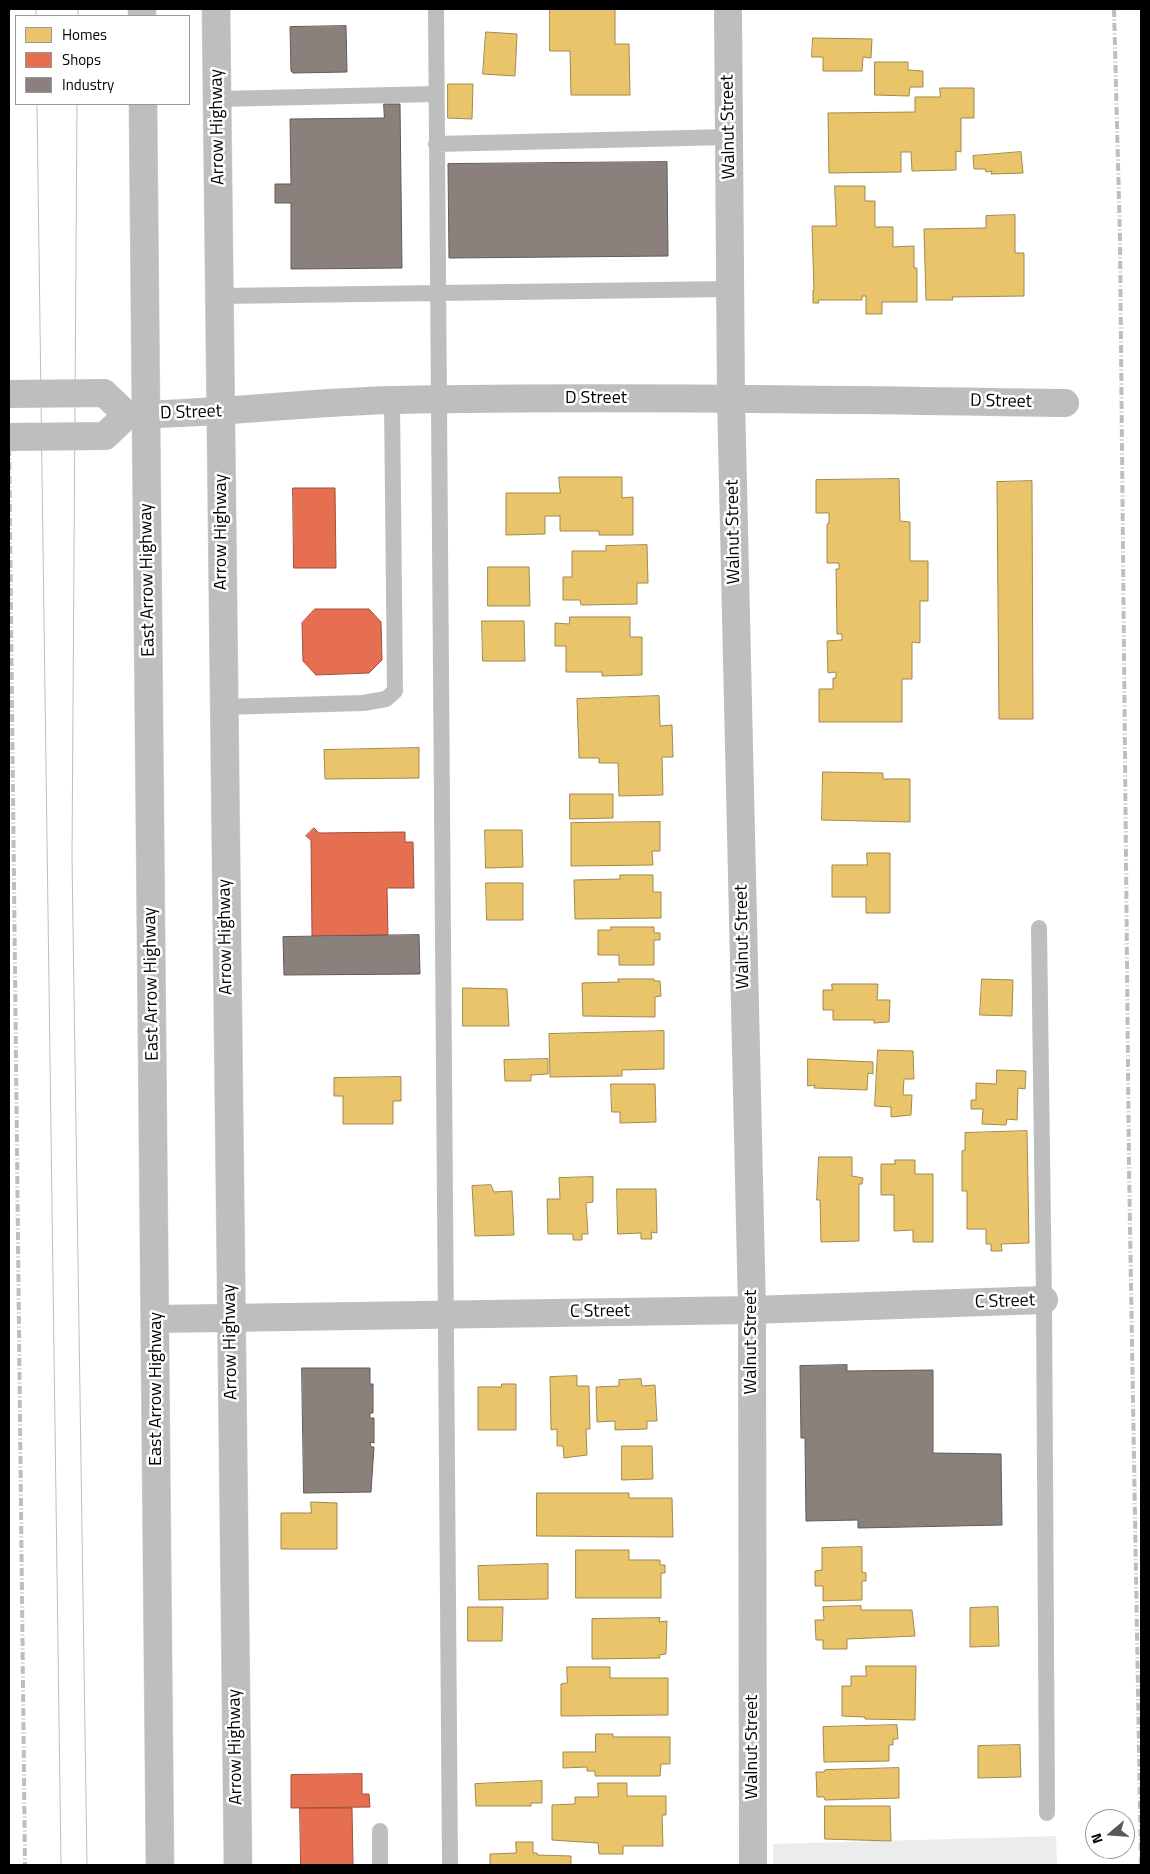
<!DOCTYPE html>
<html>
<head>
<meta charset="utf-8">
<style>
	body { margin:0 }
	#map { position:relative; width:1150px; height:1874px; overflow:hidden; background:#fff; font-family:"Titillium Web",sans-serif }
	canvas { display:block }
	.frame { position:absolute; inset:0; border:10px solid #000; pointer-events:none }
	.legend { position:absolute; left:15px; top:15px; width:175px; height:90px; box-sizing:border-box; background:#fff; border:1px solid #999; margin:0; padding:6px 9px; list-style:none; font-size:15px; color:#000 }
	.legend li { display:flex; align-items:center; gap:10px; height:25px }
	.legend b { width:25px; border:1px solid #999 }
	.north { position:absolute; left:1085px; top:1809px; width:50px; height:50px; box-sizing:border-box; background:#fff; border:1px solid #999; border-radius:50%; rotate:252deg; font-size:14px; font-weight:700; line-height:20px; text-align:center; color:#000 }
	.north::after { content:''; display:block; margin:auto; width:18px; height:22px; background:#595959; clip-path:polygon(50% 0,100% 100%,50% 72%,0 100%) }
</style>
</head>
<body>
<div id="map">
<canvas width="1150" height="1874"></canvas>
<div class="frame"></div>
<ul class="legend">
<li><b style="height:14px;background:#e9c46a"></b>Homes</li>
<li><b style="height:14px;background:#e76f51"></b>Shops</li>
<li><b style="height:14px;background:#8a817c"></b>Industry</li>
</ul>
<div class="north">N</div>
</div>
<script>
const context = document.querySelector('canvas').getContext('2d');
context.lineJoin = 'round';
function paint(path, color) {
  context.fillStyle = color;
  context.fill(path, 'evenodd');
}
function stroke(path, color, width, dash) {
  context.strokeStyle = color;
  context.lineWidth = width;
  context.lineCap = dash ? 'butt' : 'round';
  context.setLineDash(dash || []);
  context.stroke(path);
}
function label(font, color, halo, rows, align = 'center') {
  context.font = font + ' "Titillium Web",sans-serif';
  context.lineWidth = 5;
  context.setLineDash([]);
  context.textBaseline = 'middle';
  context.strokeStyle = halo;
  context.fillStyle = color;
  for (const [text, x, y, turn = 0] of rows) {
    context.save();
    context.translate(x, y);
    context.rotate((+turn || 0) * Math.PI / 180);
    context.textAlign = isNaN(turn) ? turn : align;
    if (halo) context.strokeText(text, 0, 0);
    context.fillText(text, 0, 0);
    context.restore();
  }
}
paint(new Path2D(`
	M1056,1836L1057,1865H773V1844Z`), '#ececec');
const homes = new Path2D(`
	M550,9H615V44H629L630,95H571L570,51H550Z
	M486,32L517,34L515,76L483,74Z
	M813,38L872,39L871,58L863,57L862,71H823V57H812Z
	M875,62H908V70L923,71V87H910L909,96L875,95Z
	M448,84H473L472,119L448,118Z
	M940,88H974V118H961V152L956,151V170L912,171L911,152H901V172L829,173L828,113L915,112V97H940Z
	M1021,152L1023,173L991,174L992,171L986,172L985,169H974L973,156Z
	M835,186H865V201H875V227H893V247L914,246V268H917V302H882V314H866V296H862V300H818L819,303H813V290H814L812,226H836Z
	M1015,215V253H1024V296L952,297L953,300H926L924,229L986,228V216Z
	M559,477H622V498L633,497V535H599V531H560V516H545V534L506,535V493H560Z
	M899,479L900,521L910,522V561H928V601H920V643L912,642V679H902V722H819V689H833V678H836V672L828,673L827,641L842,640V634H837L836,569H839V563H827V524L829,523V513H816V480Z
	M1032,481L1033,719H999L997,482Z
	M647,545L648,583H637V604L581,605L580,600H563V577H572V551H606V546Z
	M488,567H529L530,606H488Z
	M570,617H630V637H642V675L602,676V672H566V646H555V623L569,624Z
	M482,621H524L525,661H483Z
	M659,696L660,726L672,725L673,757H662L663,795L619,796L618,763H599V758H579L577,699Z
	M419,748V778L325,779L324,750Z
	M823,772L883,773V779H910V822L822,820Z
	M570,794H613V818L570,819Z
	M660,822V851H652L653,865L571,866V823Z
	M485,830H522L523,867L486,868Z
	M867,853H890V913H866V897H832V865H867Z
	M620,875H653V892H661V918L575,919L574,880L620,879Z
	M486,883H523V920H487Z
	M611,927H654V933H660V940H654V965H619V955H598V930H611Z
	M618,979H654V981H660L661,996L655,997V1017L583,1016L582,983L619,982Z
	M982,979L1013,980L1012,1016L980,1015Z
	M832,984H878L877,1000H890L889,1022L874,1023V1020H833V1010H823V990H832Z
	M463,988L507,989L509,1026H463Z
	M664,1031V1069L622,1070V1076L550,1077L549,1034Z
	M878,1050L913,1051L914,1079H904L903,1095H912L911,1115L891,1117V1107L875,1106Z
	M548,1059V1074L531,1075V1081H505L504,1060Z
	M808,1059L873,1062V1074L868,1073L867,1090L814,1088L815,1085L808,1086Z
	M997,1070L1026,1071L1025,1089L1018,1088L1017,1120L1007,1119L1006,1125L982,1124L983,1109H971V1100H976V1083L996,1084Z
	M401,1077V1101H393V1124H343V1096H334V1078Z
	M611,1084H655L656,1122L620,1123V1112H612Z
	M1027,1131L1029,1243L1001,1244L1002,1251H991V1244H986V1229H967V1191H962V1151L965,1150V1133Z
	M819,1157H852V1176L863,1178L862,1184H859V1241L821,1242L820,1200H817Z
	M895,1160H915V1174H933V1242H913V1230L894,1231V1195H881V1164H895Z
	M593,1177V1202L586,1203L588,1234H582V1240H573V1234H548L547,1199H560L559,1178Z
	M491,1185L494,1192L512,1191L514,1235L475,1236L472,1186Z
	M617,1189H656L657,1233L651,1232L652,1239H641V1233L618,1234Z
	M577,1376V1386H589L590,1429H586L587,1455L564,1458L563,1446H557V1429L551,1430L550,1377Z
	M641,1379L642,1386L655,1385L657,1421H647V1429L615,1430V1421L597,1422L596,1387L619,1386V1380Z
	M502,1384H516V1430H478V1387H501Z
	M622,1446H652L653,1479L622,1480Z
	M537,1493H629V1498H672L673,1537L537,1536Z
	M311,1502L337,1503V1549H281V1513H311Z
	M862,1547V1572L866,1573V1581H862V1600L823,1601V1586H815V1571L822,1570V1548Z
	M576,1550H629V1560H660V1565H665V1573H661V1598H576Z
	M548,1564V1599L479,1600L478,1566Z
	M861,1606V1610H912L915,1636L847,1639V1649H823V1640H816L815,1620H824L823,1607Z
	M468,1607H503L502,1641H468Z
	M998,1607L999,1646L970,1647V1608Z
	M660,1618L659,1622L667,1621L666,1654L659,1655L660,1658L592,1659V1619Z
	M866,1666H916L915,1720L865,1719V1717L842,1716V1686H851V1676H866Z
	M567,1667H610V1678H668V1715L561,1716V1684L567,1683Z
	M897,1725L898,1739H893V1745H889V1761L824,1762L823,1727Z
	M596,1734H613V1737H670V1764H661L660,1776H595V1771H587V1767L563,1768V1752H595Z
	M1020,1745L1021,1777L978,1778V1746Z
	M899,1768V1798L825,1800L824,1797H817L816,1772H824L825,1770Z
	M542,1781V1803H531V1806H476L475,1784Z
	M598,1783H627V1796H666V1815H662L663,1846H623V1854H599L598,1843L552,1840V1805L575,1804V1797H598Z
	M825,1806H890L891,1841L825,1839Z
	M516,1842H533V1853H537V1855L571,1856V1865H490V1854L516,1853Z`);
paint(homes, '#e9c46a');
stroke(homes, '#a3894a', 1);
const shops = new Path2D(`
	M293,488H335L336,568H294Z
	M315,609H369L381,622L382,660L369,673L316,675L303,661L302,623Z
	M314,828L319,833L405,832V842H413L414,888H387L388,935L312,936L311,840L306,836Z
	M362,1774V1794H369L370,1807L291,1808V1775Z
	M300,1808H352L353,1865H301Z`);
paint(shops, '#e76f51');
stroke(shops, '#a24e39', 1);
const industry = new Path2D(`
	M346,26L347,72L293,73L291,71L290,27Z
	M384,104H400L402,268L291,269V203H275V184H291L290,119L384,118Z
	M667,162L668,256L449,258L448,164Z
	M419,935L420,974L284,975L283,937Z
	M847,1365V1371L933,1370V1453L1001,1454L1002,1525L858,1528V1520L806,1521L805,1438H801L800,1366Z
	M302,1368H370V1384H373V1413H370V1418H374V1443L370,1442L371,1447H374L371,1492L304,1493Z`);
paint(industry, '#8a817c');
stroke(industry, '#615a57', 1);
const primary = new Path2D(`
	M142,9V16
	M216,9L238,1865
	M143,104L160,1865`);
stroke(primary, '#dbdbdb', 29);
stroke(new Path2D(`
	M436,9L450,1865
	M218,99L436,94
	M436,144L729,137
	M220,296L730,289
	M223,707L363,703L386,699L395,691L392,400
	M1039,928L1044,1300L1047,1813
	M380,1831V1865`), '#bebebe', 16);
stroke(new Path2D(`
	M728,9L731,399L752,1310L753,1865
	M156,1319L752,1310L1044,1300`), '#bebebe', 28);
stroke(new Path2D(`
	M9,394L104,393L127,415
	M9,437L105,436L127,415C216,414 306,402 395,400C618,396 842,400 1065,403`), '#bebebe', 28);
stroke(primary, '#bebebe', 28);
stroke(new Path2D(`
	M36,9V16
	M78,16V9
	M37,104L61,1865
	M77,104L72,858L87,1865`), '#bebebe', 1);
stroke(new Path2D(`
	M1114,9L1120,240L1129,1168L1141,1865
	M9,434L25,1865`), '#bebebe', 4, [8, 2.5, 1, 2.5]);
label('18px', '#000', '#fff', [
	["Arrow Highway",218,127,-91],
	["Walnut Street",729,127,-91],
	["D Street",596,399],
	["D Street",1001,402,1],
	["D Street",191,413,-2],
	["Arrow Highway",222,532,-90],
	["Walnut Street",734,532,-91],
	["East Arrow Highway",148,580,-91],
	["Arrow Highway",226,937,-91],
	["Walnut Street",743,937,-91],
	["East Arrow Highway",152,984,-91],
	["C Street",1005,1302,-2],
	["C Street",600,1312,-1],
	["Arrow Highway",231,1342,-91],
	["Walnut Street",752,1342,-90],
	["East Arrow Highway",157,1389,-90],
	["Arrow Highway",236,1747,-91],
	["Walnut Street",753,1747,-90]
]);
</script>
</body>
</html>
